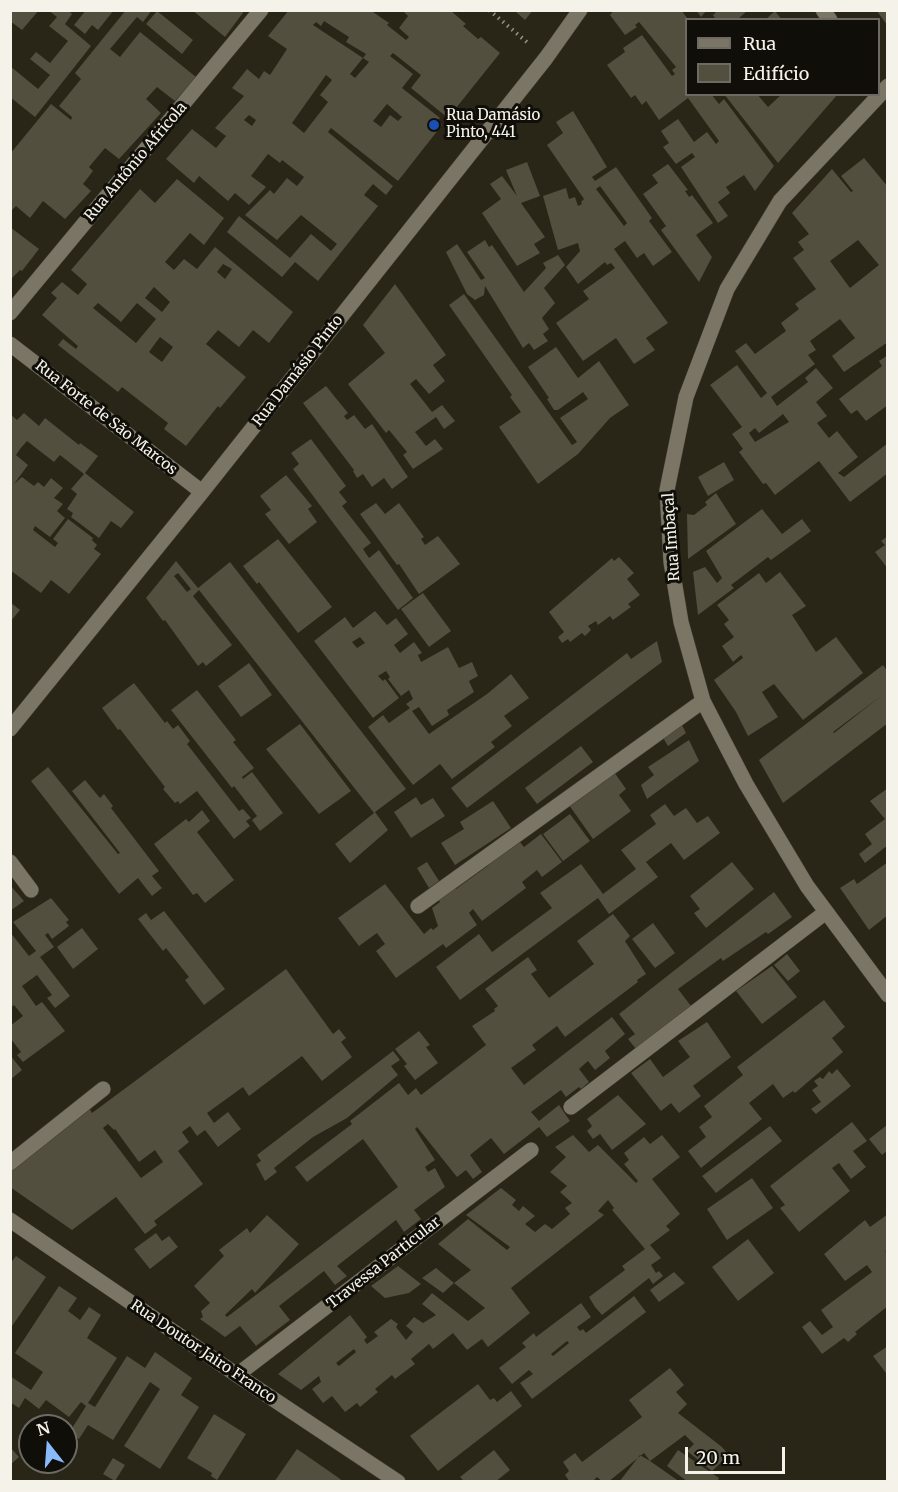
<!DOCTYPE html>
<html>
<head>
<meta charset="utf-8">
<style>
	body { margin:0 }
	#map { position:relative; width:898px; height:1492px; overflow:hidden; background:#292517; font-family:Merriweather,serif }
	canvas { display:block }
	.frame { position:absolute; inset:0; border:12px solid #f5f3e9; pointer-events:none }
	.legend { position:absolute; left:685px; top:18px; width:195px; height:78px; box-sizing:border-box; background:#100e08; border:2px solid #6c6a62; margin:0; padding:8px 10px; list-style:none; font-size:18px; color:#f5f3e9 }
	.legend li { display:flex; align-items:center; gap:12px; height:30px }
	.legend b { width:30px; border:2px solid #6c6a62 }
	.north { position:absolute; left:18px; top:1414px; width:60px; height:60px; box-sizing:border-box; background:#100e08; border:2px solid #6c6a62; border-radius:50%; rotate:343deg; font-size:16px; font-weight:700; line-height:24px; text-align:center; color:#f5f3e9 }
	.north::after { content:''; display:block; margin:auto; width:21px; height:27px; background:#88bafc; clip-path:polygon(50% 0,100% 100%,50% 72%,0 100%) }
	.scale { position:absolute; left:685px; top:1447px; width:100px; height:27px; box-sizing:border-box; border:3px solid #f5f3e9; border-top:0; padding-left:8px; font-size:18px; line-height:21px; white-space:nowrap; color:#f5f3e9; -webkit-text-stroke:4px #100e08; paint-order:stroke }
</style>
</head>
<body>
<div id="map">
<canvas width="898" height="1492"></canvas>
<div class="frame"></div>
<ul class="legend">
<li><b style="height:8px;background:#7a7565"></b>Rua</li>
<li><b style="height:16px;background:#534f3f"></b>Edifício</li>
</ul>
<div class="north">N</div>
<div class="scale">20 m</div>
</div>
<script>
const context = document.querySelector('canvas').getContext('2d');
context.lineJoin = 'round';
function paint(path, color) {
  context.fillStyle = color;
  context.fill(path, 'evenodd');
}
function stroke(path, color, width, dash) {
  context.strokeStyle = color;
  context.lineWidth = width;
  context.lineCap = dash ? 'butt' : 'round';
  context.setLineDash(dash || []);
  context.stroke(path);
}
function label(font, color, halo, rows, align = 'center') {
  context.font = font + ' Merriweather,serif';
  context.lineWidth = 6;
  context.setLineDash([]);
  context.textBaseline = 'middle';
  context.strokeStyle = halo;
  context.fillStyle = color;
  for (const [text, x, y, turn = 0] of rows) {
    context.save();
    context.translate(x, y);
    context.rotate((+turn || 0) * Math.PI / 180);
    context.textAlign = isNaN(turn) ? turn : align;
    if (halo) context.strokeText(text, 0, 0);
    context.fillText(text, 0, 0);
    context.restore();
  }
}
paint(new Path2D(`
	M10,10H39L22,30L10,21Z
	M48,10H68L72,14L65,24L91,46L35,117L10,97V66L38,89L50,75L30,59L36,52L50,63L68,41L49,26L57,17Z
	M86,10H114L98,30L92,25L85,34L74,25Z
	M126,10H152L143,22L137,17L110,49L120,57L140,32L196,77L175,101L157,87L146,99L161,113L119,159L105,148L89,167L93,171L83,184L91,191L65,219L43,201L30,218L16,206L10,212V154L51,104L71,120L72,117L59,106L81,79L75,73Z
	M192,10H245L225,37Z
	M289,10H370L389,23L387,25L406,40L409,37L399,28L408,16L402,10H450L466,24L463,26L478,39L481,37L500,53L448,118L411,88L421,75L393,53L390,56L413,74L402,88L440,118L437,120L442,125L398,181L331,128L328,132L393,186L386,195L373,184L364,195L378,206L318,281L295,262L282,277L227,232L239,216L290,258L311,234L331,251L337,244L301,215L277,240L245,215L270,190L274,194L287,178L297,186L304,177L282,160L280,163L268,154L251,176L266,187L249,205L235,193L228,201L199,176L194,183L166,159L192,129L216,148L226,136L215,128L244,96L232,88L247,69L259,79L264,71L270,75L287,49L268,36ZM324,21L349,37L346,42L366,54L363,58L369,62L355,78L350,74L363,58L313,25L316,22L321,26ZM326,75L332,80L320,95L328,102L304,133L292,123ZM387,104L402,117L398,121L390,115L381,127L373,121ZM249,115L256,120L252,126L244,120Z
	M514,10H533L525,20Z
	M614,10H681L687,18L686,94H711L719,104L724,99L774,166L755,191L744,175L726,187L730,193L718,202L728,216L718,223L681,167L695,157L692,153L676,164L663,147L669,143L661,131L678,119L694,142L707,132L716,144L719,141L688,98L659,120L646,101L642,105L635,95L631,98L607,65L625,52L623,48L642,35L672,76L675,74L672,70L676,67L639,22L635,25L637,27L625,35L610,15Z
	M696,10H707L701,17Z
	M718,10H748L737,20H716L713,15Z
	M876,10H888V26Z
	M157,11L193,40L182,54L146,24Z
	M775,11L782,20H765Z
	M724,94H757L768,107L782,94H838L778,163Z
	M573,111L607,167L592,177L595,181L616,167L652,218L649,221L672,252L653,266L644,253L637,258L625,241L614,249L668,323L646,338L655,350L634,364L616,338L583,361L556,323L589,299L583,291L615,268L611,263L607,265L605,262L578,284L566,267L580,251L578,243L558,250L543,196L566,188L569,199L575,197L578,206L582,204L581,202L584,199L547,145L563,133L556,122ZM600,186L627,223L624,226L596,189Z
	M864,158L888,187V342L844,372L832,356L855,338L840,319L810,341L816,350L808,355L815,364L771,397L777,406L808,382L805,378L816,368L833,388L816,402L827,416L817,423L829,438L837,431L858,457L838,473L844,477L888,443V473L850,502L819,461L775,495L766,483L763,484L739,452L743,449L732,434L742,427L710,385L737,365L761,398L767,393L735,351L746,343L755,354L786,331L781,323L799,309L795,304L816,289L793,258L804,250L798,242L809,234L792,213L832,169L851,192L853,191L841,176ZM858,240L879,265L850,288L830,261ZM783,414L789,422L755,442L749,433L755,428L759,433Z
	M527,162L540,196L521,203L545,237L534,244L540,253L517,266L482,213L501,199L490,184L502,176L517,196L506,170Z
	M668,164L688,190L685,191L689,197L692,195L713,223L696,235L712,257L699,282L661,230L666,226L643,194L658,183L652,175Z
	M177,179L224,218L204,245L190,233L165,262L174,270L184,259L197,269L215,247L293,312L269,343L253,330L239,347L218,330L206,344L246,377L220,408L218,406L186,446L164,429L168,423L122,387L118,392L58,345L63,339L76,349L78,346L42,315L57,298L51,293L62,282L78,295L87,284L71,270L140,189L155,203ZM223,264L232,269L225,279L217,272ZM154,287L170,302L162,312L145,298ZM98,303L121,322L137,303L156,319L136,343L93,308ZM160,337L173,347L162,362L149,352Z
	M10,227L39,249L22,271L20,270L10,280Z
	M485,240L489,247L492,245L524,292L546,268L543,263L558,255L565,265L544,288L555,303L542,318L549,329L543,334L548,341L534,350L529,343L523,348L485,286L484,295L475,300L467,294L446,252L457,244L481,280L485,278L467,252Z
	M395,284L446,355L433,365L445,381L429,394L416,379L410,384L432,412L442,405L455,421L444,429L436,417L415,432L426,446L435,439L443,449L413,469L403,455L407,452L389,430L386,433L348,384L385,353L363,325Z
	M464,294L572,445L577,442L560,418L588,399L583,392L558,410H554L547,399L549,398L528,367L556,347L578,378L599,361L629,405L610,418L578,454L538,484L499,427L521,412L510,397L512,395L449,305Z
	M888,355V405L866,421L857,410L851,414L839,399L882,366L879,361Z
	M326,386L348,413L344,416L347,420L354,415L365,429L372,424L408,477L392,489L384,478L372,487L363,474L357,478L353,471L354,470L303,403Z
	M24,413L39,426L45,418L79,445L80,443L98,456L85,473L134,512L121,528L111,521L99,538L71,517L73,513L67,509L77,494L71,489L84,474L60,455L54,462L27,441L20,449L16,455L28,465L14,484L22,477L34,486L38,482L44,487L51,478L63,488L54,498L63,504L57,511L65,518L50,537L35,526L33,530L55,547L58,543L53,539L68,519L93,538L92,540L97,545L94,549L101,554L69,594L51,580L41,593L10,570V414L17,420Z
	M311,439L346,486L339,492L347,502L342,506L371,543L363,549L369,558L379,550L413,598L398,610L293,469L299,464L291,453Z
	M724,462L734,480L708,496L698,477Z
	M286,475L312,506L308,509L317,522L289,544L265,514L271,510L260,496Z
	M716,493L736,524L688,559L687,514L694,515L707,505L705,502Z
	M376,503L385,514L399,503L424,537L421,539L425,545L438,536L460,564L419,594L399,564L397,565L360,514Z
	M762,509L782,534L802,519L811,531L771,560L768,557L731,585L734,588L698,615L693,572L705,567L717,583L722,578L706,551Z
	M888,536V569L875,552L885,545L881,541Z
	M278,539L332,607L298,633L259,582L257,584L243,566Z
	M619,557L634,573L627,579L640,595L628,604L631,607L613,620L610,616L598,625L596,621L588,626L591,630L585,636L582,633L570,642L568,639L562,643L558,637L564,632L549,612L612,558L614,561Z
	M176,561L198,588L230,562L406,789L375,812L388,830L350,863L335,844L374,813L199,590L193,596L232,645L206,666L203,662L198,666L165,620L163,621L146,598ZM178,573L191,589L187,592L174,576Z
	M780,572L806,606L792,615L816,652L836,637L863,673L803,720L774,684L762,692L778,717L748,736L736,712L714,680L743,658L741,655L733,662L722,646L734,637L724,624L729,620L717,605L759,573L766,583Z
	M423,593L451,631L429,647L401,609Z
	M10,602L20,610L10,622Z
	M375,611L387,625L396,618L408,634L394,645L400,653L414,642L422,653L418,655L421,662L448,647L459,668L472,662L478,676L469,681L474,692L447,710L449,715L432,726L419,707L412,711L429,734L487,694L511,674L529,698L504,716L512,726L491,742L495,747L452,779L440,764L413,785L368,727L383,715L389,723L410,708L406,704L413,699L409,690L401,696L388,679L390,677L386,671L378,676L383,681L385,679L399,698L373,718L314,641L345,617L353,628ZM360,637L365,643L357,648L352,642Z
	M657,641L662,662L467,808L451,788L627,653L631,659Z
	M249,663L272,695L241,717L218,686Z
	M883,665L888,672V723L783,803L759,760ZM881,696L834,733L833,732Z
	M134,683L165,723L167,721L173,729L178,725L190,741L187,744L239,811L243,809L251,818L246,821L250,826L234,839L197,791L180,804L178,801L175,803L163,789L165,787L120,729L118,730L102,708Z
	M197,690L236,740L233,742L254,768L242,777L243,779L252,772L283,813L260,831L252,820L257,816L234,786L232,788L171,710Z
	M681,723L686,733L668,746L662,736Z
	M300,724L351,791L319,814L266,749Z
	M689,740L699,761L647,799L641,785L654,775L648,767Z
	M581,746L593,762L537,804L525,788Z
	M48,767L118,854L120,853L72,791L85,780L100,798L104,794L113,806L111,808L159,871L152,876L162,888L152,896L138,878L119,894L31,781Z
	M614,772L626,789L619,795L631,811L593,839L569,805Z
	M888,788V845L865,863L859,854L872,844L865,834L885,819L870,801Z
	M416,797L421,805L433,798L445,816L411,838L394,812Z
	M493,801L511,828L455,865L441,843L464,829L460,822Z
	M665,804L674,816L686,808L697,823L708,816L720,833L684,860L671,843L646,862L658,877L609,914L598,898L460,1000L436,967L479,934L492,952L552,908L540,893L581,864L603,894L636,869L621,850L656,824L650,815Z
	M202,810L210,821L197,832L234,880L205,903L197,893L193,895L154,844L186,819L189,822Z
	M570,814L590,841L563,861L543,834Z
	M541,834L562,862L542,877L537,870L522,882L526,888L482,921L473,909L469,913L477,925L446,948L443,944L396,978L376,951L385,944L377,933L359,946L338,918L385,884L424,934L431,928L433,930L438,926L432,908L440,902L437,897L453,885L456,889L489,865L486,861L516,837L524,847Z
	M427,862L439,881L429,888L417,868Z
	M732,862L754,889L706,928L694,913L700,909L690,896Z
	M888,862V915L869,930L840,888L854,879L857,884Z
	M10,885L24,901L10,911Z
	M774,892L792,917L768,934L766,932L723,961L721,958L678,989L691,1006L636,1049L628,1039L635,1034L619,1014Z
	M51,898L69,920L66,922L69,926L52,939L48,933L45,935L54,947L40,957L70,996L55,1008L47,998L52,995L37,975L22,986L36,1006L42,1002L65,1031L23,1062L17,1055L21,1052L10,1038V1026L23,1016L14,1005L10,1008V932L29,956L36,951L13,922Z
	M164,911L225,989L204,1005L185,980L189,977L166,948L163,951L138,919L146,913L151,920Z
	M613,914L630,936L625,941L646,974L637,980L638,982L565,1037L557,1026L532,1045L536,1050L511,1068L524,1085L612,1017L625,1034L605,1051L610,1058L595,1070L588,1061L579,1069L589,1082L581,1089L579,1087L566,1097L561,1090L531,1112L539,1121L559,1105L570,1121L547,1137L539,1127L504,1154L491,1138L470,1155L482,1172L473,1179L466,1170L457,1177L417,1127L415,1129L435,1160L425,1167L428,1172L435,1168L445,1187L414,1210L421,1219L404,1232L396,1220L337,1266L347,1276L335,1285L324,1271L310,1282L279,1306L290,1320L256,1346L240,1326L225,1337L200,1319L203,1317L201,1311L210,1303L194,1286L224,1256L219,1250L247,1228L250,1233L267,1215L299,1244L255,1293L252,1289L225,1315L227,1317L398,1187L363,1139L307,1182L295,1167L352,1124L350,1121L399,1083L408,1095L416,1088L421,1095L486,1045L472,1026L495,1011L494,1009L498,1006L485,989L528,957L537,970L531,974L549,998L594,964L577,941Z
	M653,923L675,953L655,968L632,939Z
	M82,928L98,949L73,969L57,947Z
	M787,954L800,971L788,981L774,965Z
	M772,966L797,997L762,1024L736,991Z
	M286,969L333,1034L339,1029L346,1038L341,1042L352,1057L322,1081L302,1056L249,1096L243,1087L207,1113L214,1123L228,1112L241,1129L218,1147L205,1130L197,1136L190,1126L182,1132L189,1142L178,1151L203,1184L154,1221L157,1225L145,1234L116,1197L72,1230L10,1187V1170L89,1108L92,1113ZM108,1124L114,1130L115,1129L139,1162L155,1150L163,1162L141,1178L103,1128Z
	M824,1000L845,1027L832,1038L843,1052L795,1093L793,1091L783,1098L773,1084L749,1103L762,1119L701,1168L688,1151L706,1137L699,1127L712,1117L704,1106L743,1075L737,1067Z
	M707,1022L731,1057L693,1086L701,1096L679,1113L671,1103L661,1111L631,1073L650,1059L663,1077L690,1057L678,1041Z
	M419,1031L430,1045L426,1047L438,1063L415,1080L404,1066L407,1064L395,1049Z
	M393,1051L400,1060L391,1066L398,1075L347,1118L313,1137L274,1168L277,1172L265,1181L256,1164L261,1161L257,1155Z
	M10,1055L22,1070L10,1080Z
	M837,1069L851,1086L816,1114L811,1109L821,1102L812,1090L818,1086L814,1081L820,1077L823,1079L829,1071L832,1074Z
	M618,1095L646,1124L612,1150L600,1134L593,1139L587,1131L592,1126L587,1119Z
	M852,1122L867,1141L853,1151L866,1167L851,1179L839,1163L832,1168L850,1191L799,1232L780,1208L785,1205L770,1186Z
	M887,1125L888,1150L882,1155L869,1139Z
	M770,1126L782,1141L716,1193L702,1176Z
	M573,1135L589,1152L598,1145L636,1183L638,1181L624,1164L629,1160L624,1153L644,1137L650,1144L662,1135L680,1157L652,1179L680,1214L666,1226L670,1230L650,1245L661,1258L651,1265L656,1273L659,1271L663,1276L653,1284L649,1278L602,1315L595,1307L589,1297L625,1270L622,1266L645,1249L612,1210L614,1208L608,1200L598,1211L604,1215L511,1288L530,1313L488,1347L482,1339L467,1350L453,1333L433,1349L429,1344L411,1359L415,1364L395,1379L392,1375L375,1389L378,1392L360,1407L357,1403L345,1412L332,1396L323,1403L312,1389L321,1382L319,1376L301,1390L278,1374L350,1315L367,1337L364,1340L367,1344L378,1336L374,1332L391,1319L398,1324L396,1327L406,1340L413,1332L406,1326L414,1317L423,1323L436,1315L422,1304L432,1293L468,1321L485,1308L454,1283L471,1270L438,1244L468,1219L507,1250L510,1247L466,1215L501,1188L516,1200L512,1205L519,1211L523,1206L535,1216L525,1224L535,1232L545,1224L552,1229L570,1214L565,1208L572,1203L560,1192L567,1186L550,1172L566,1157L555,1147ZM354,1349L356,1352L339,1366L336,1363Z
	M752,1178L773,1208L727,1240L707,1209Z
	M888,1214V1250L885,1251L888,1254V1306L855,1332L857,1334L848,1342L844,1338L822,1354L802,1327L810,1321L822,1335L833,1327L821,1310L872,1272L867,1265L845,1281L824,1254L865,1220L870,1227Z
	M156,1233L162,1241L169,1236L178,1247L150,1269L134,1249Z
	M748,1239L774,1273L738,1301L712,1267Z
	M16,1256L46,1277L10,1329V1264Z
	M398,1266L421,1284L409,1293L385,1298L371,1286Z
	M436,1268L454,1283L443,1293L422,1278Z
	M674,1272L685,1283L659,1302L650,1290Z
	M59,1286L77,1298L68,1311L80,1320L89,1307L101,1315L87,1338L117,1358L88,1403L95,1407L127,1356L145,1368L155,1352L192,1378L181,1395L199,1407L160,1469L124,1446L160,1389L150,1382L113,1440L88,1425L79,1439L69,1433L86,1406L81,1402L69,1417L46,1400L39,1409L25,1398L19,1408L10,1402V1376L31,1390L43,1372L15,1353Z
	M634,1296L646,1312L532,1399L520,1383L533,1374L529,1370L512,1384L499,1368L526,1347L522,1343L534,1333L536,1337L581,1303L591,1317L577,1327L580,1331L583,1329L586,1333ZM567,1341L569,1343L553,1356L551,1354Z
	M888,1346V1372L886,1373L873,1356Z
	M670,1368L684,1385L676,1392L687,1404L678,1413L722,1447L729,1455L712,1471L687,1451L694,1444L685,1435L650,1461L644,1453L608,1482H603L597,1477L592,1482H570L565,1475L569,1471L563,1462L575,1453L582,1462L642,1417L629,1400Z
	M478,1384L490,1400L494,1398L497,1402L511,1391L522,1406L438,1471L410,1436Z
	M214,1414L246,1434L217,1480L211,1476L212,1473L187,1458Z
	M10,1447L19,1457L10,1465Z
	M297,1449L336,1476L344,1482H274Z
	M494,1450L510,1470L495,1482H465L460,1477Z
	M678,1450L719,1478L717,1482H688L667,1466Z
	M640,1455L650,1461L680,1482H619Z
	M113,1458L125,1465L115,1481L103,1474Z`), '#534f3f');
const minor = new Path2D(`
	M823,10L830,20
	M888,86L780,201L727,289L686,397L667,490L671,562L681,622L703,701L746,784L807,886L888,995
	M10,313L261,10
	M10,344L202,492
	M10,729L202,492L546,58L580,10
	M10,862L31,890
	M418,906L703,701
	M571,1107L826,912
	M10,1163L103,1089
	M10,1220L237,1375L398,1482
	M237,1375L531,1150`);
stroke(minor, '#444036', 16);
stroke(new Path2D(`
	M489,10L528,43`), '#969488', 4, [1.5, 4.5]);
stroke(minor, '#7a7565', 15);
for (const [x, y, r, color] of [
	[434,125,6,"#1a4fb4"]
]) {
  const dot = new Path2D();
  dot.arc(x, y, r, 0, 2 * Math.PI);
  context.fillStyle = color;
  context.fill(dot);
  stroke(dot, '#100e08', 2);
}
label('15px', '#f5f3e9', '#100e08', [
	["Rua Damásio",446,116],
	["Pinto, 441",446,133]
], 'left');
label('15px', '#f5f3e9', '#100e08', [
	["Rua Antônio Africola",136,162,-50],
	["Rua Damásio Pinto",298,371,-52],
	["Rua Forte de São Marcos",106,418,38],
	["Rua Imbaçal",672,537,-94],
	["Travessa Particular",384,1263,-38],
	["Rua Doutor Jairo Franco",203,1352,34]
]);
</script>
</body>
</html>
